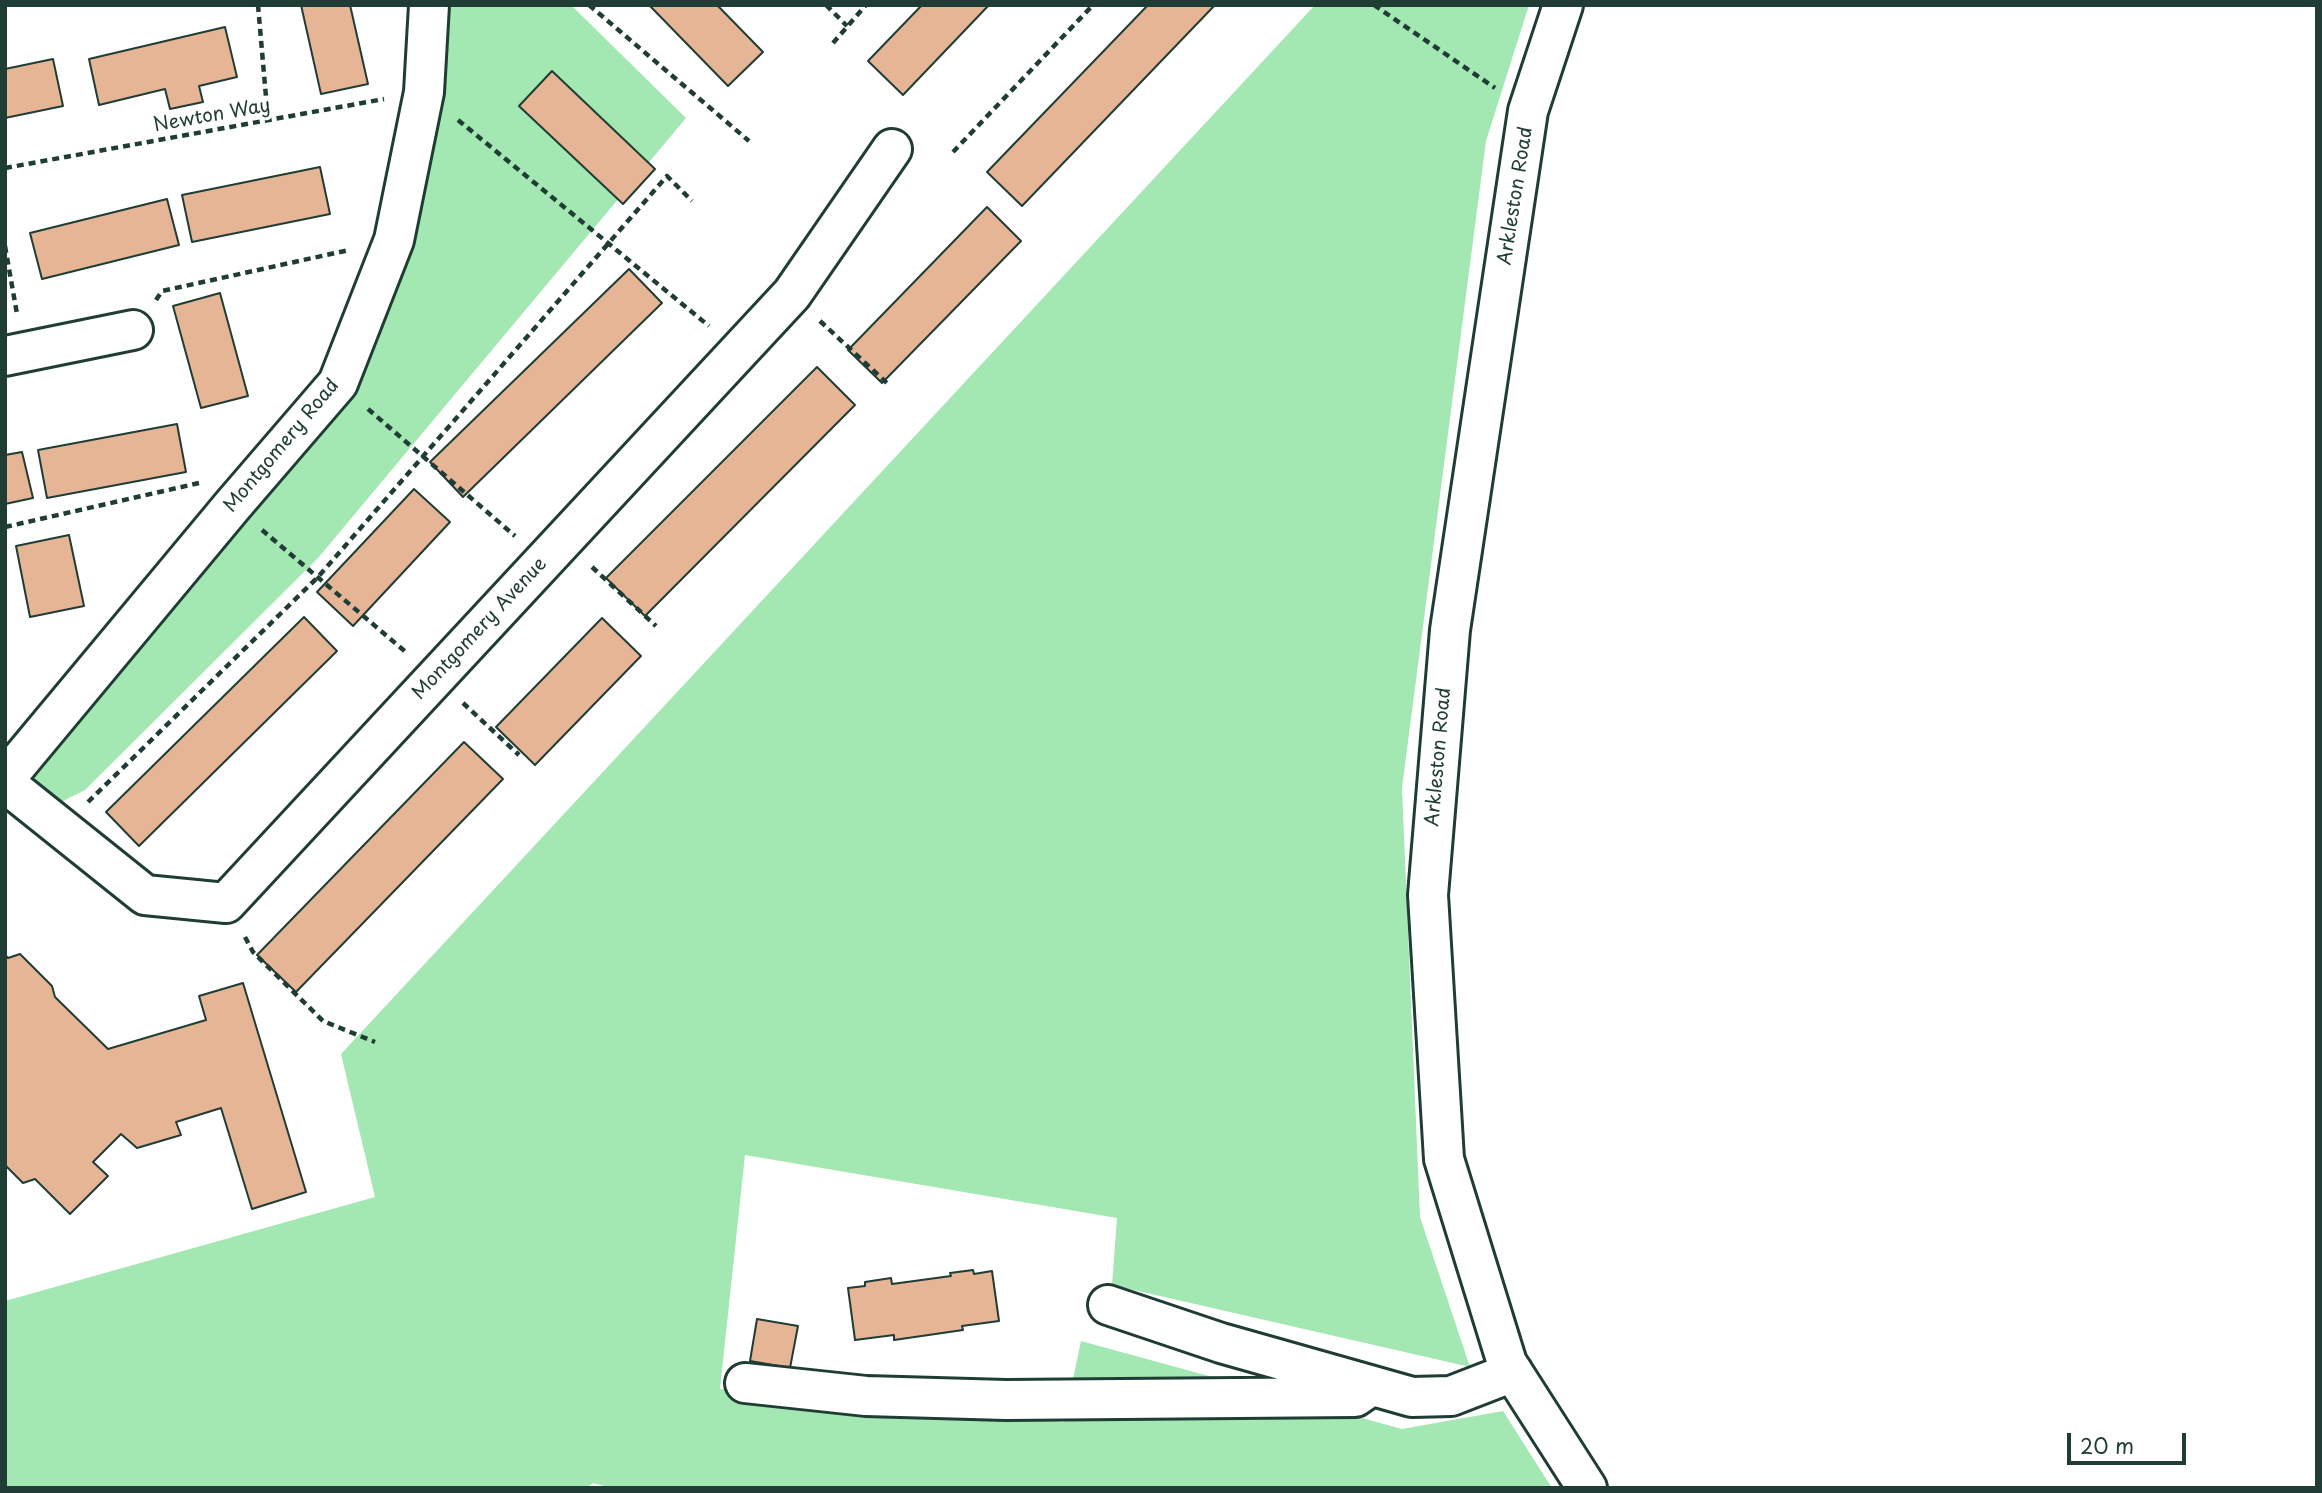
<!DOCTYPE html>
<html>
<head>
<meta charset="utf-8">
<style>
	body { margin:0 }
	#map { position:relative; width:2322px; height:1493px; overflow:hidden; background:#fff; font-family:"Playpen Sans",sans-serif }
	canvas { display:block }
	.frame { position:absolute; inset:0; border:7px solid #1f3d34; pointer-events:none }
	.scale { position:absolute; left:2067px; top:1433px; width:119px; height:32px; box-sizing:border-box; border:4px solid #1f3d34; border-top:0; padding-left:9px; font-size:21px; line-height:24px; white-space:nowrap; color:#1f3d34; -webkit-text-stroke:5px #fff; paint-order:stroke }
</style>
</head>
<body>
<div id="map">
<canvas width="2322" height="1493"></canvas>
<div class="frame"></div>
<div class="scale">20 m</div>
</div>
<script>
const context = document.querySelector('canvas').getContext('2d');
context.lineJoin = 'round';
function paint(path, color) {
  context.fillStyle = color;
  context.fill(path, 'evenodd');
}
function stroke(path, color, width, dash) {
  context.strokeStyle = color;
  context.lineWidth = width;
  context.lineCap = dash ? 'butt' : 'round';
  context.setLineDash(dash || []);
  context.stroke(path);
}
function label(font, color, halo, rows, align = 'center') {
  context.font = font + ' "Playpen Sans",sans-serif';
  context.lineWidth = 6;
  context.setLineDash([]);
  context.textBaseline = 'middle';
  context.strokeStyle = halo;
  context.fillStyle = color;
  for (const [text, x, y, turn = 0] of rows) {
    context.save();
    context.translate(x, y);
    context.rotate((+turn || 0) * Math.PI / 180);
    context.textAlign = isNaN(turn) ? turn : align;
    if (halo) context.strokeText(text, 0, 0);
    context.fillText(text, 0, 0);
    context.restore();
  }
}
paint(new Path2D(`
	M438,5H571L686,118L318,558L85,790L43,811L13,781L352,392Z
	M1315,5H1529L1486,141L1402,788L1420,1217L1470,1367L1112,1285L1117,1218L745,1155L720,1389L1064,1422L1081,1341L1402,1429L1503,1411L1552,1488H611L593,1483L586,1488H5V1301L375,1197L341,1054Z`), '#a3e7b2');
const building = new Path2D(`
	M301,5H350L368,84L321,94Z
	M649,5H717L763,52L728,86Z
	M922,5H989L903,95L868,61Z
	M1148,5H1215L1022,206L987,172Z
	M225,27L237,77L199,86L203,102L170,109L165,89L99,105L89,59Z
	M53,59L63,106L5,118V69Z
	M552,71L655,169L623,204L519,106Z
	M320,167L330,214L192,242L182,195Z
	M167,199L179,245L42,279L30,233Z
	M987,207L1021,241L882,383L848,350Z
	M629,269L662,303L463,497L430,462Z
	M220,293L248,396L201,408L173,306Z
	M817,367L855,405L645,616L606,578Z
	M177,424L186,472L47,498L38,450Z
	M22,452L33,498L5,504V455Z
	M414,489L450,522L353,626L317,592Z
	M69,535L84,606L30,617L16,546Z
	M304,617L337,651L139,846L106,812Z
	M602,618L641,656L535,765L496,727Z
	M464,742L503,779L296,992L257,955Z
	M20,954L52,986L55,997L108,1049L206,1020L199,996L243,983L306,1192L252,1209L221,1108L176,1122L181,1135L137,1148L121,1134L93,1162L108,1176L70,1214L35,1179L23,1183L5,1165V955L8,958Z
	M973,1270L974,1274L992,1271L999,1321L962,1326L963,1330L894,1340V1335L855,1340L848,1288L865,1286V1282L891,1278L892,1284L951,1276L950,1273Z
	M757,1319L798,1326L790,1368L750,1361Z`);
paint(building, '#e5b596');
stroke(building, '#1f3d34', 2);
const minor = new Path2D(`
	M1563,5L1528,111L1450,630L1428,895L1444,1159L1507,1363L1587,1488
	M5,356L133,330
	M5,779L233,505L338,383L394,240L424,92L429,5
	M5,783L145,895L226,903L792,294L892,149
	M1108,1305L1221,1343L1412,1397L1451,1396L1513,1372
	M745,1383L866,1396L1006,1400L1355,1397L1371,1386`);
stroke(minor, '#1f3d34', 44);
stroke(new Path2D(`
	M258,5L268,120
	M589,5L749,141
	M826,5L847,26
	M1374,5L1495,88
	M833,43L866,5
	M458,120L709,326
	M953,152L1093,5
	M5,168L384,99
	M5,246L17,314
	M156,300L162,291L349,250
	M820,321L888,384
	M368,409L515,536
	M5,527L199,483
	M262,530L407,653
	M592,567L656,626
	M463,703L519,755
	M88,802L318,577L667,176L692,201
	M245,937L253,952L323,1021L375,1042`), '#1f3d34', 4.5, [7, 5]);
stroke(minor, '#fff', 38);
label('19px', '#1f3d34', '#fff', [
	["Newton Way",212,116,-10],
	["Arkleston Road",1516,196,-81],
	["Montgomery Road",282,446,-50],
	["Montgomery Avenue",480,629,-47],
	["Arkleston Road",1439,757,-85]
]);
</script>
</body>
</html>
